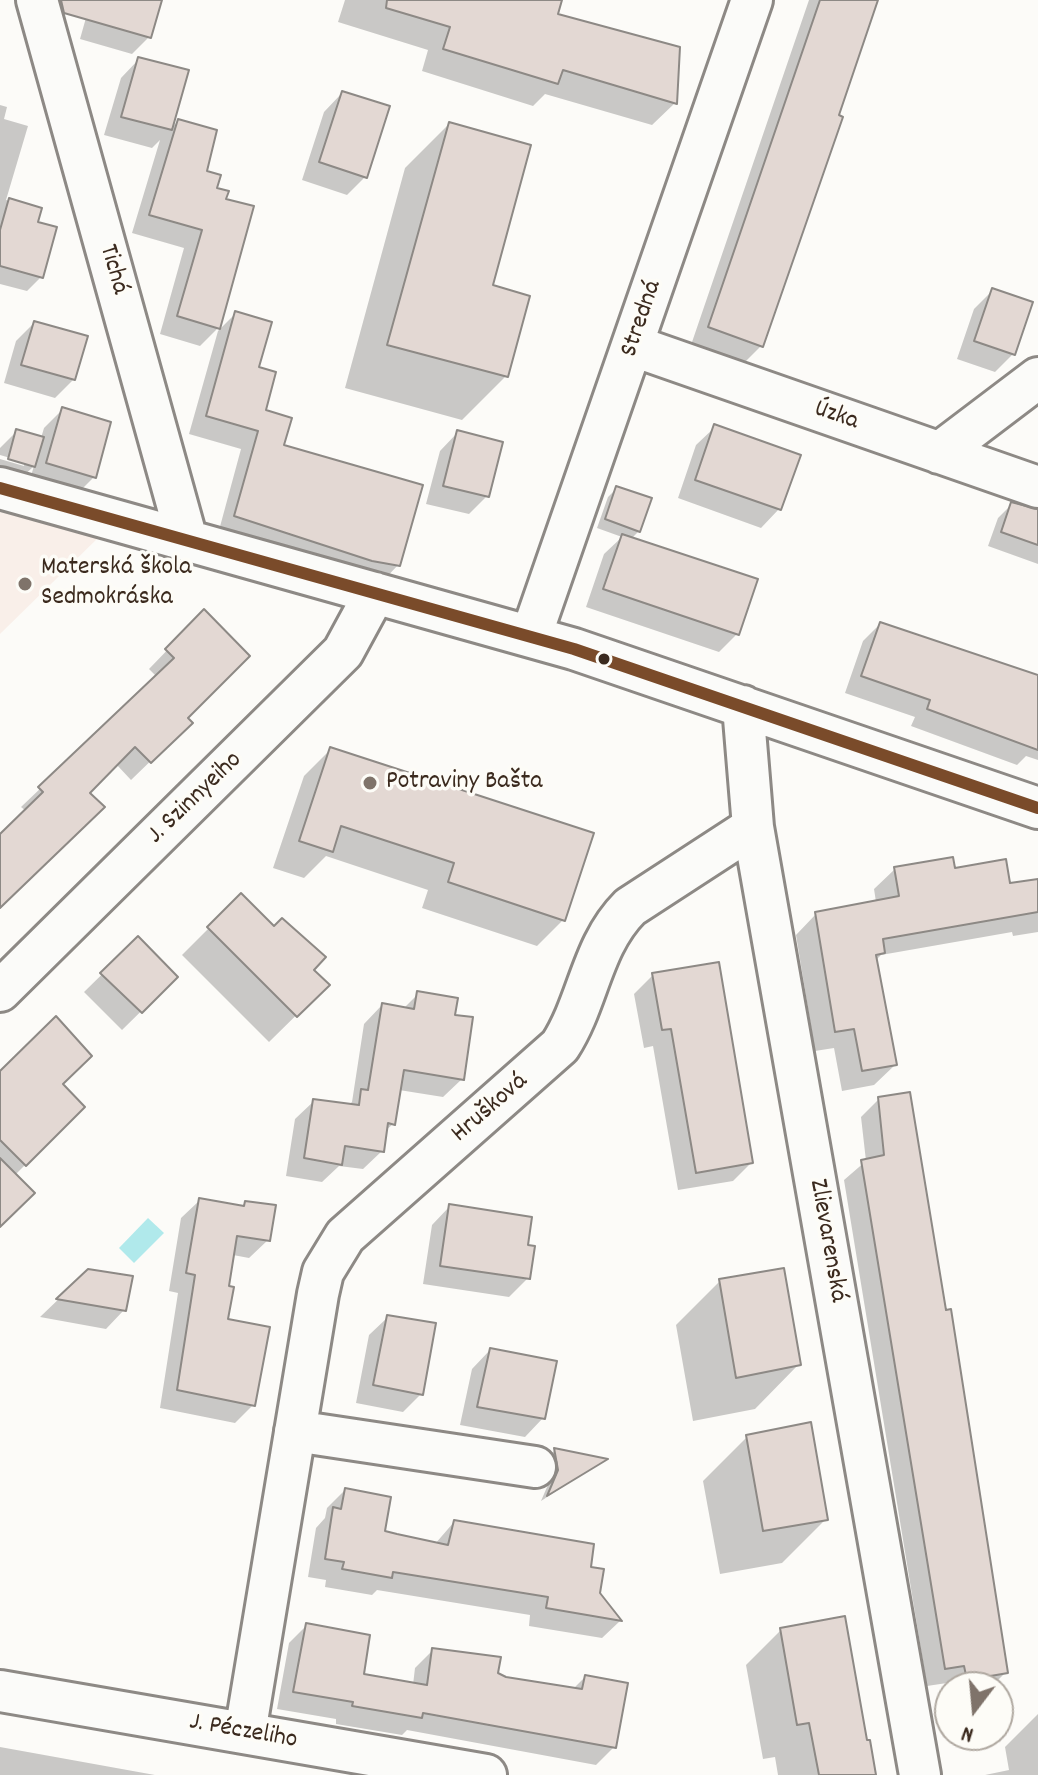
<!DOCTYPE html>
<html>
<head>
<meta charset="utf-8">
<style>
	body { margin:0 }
	#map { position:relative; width:1038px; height:1775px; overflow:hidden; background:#fcfbf8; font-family:Dekko,sans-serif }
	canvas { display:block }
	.north { position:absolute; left:934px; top:1671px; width:80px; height:80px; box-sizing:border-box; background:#fdfcf7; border:2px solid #afa8a0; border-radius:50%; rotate:196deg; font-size:22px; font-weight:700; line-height:32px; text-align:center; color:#3b2a1e }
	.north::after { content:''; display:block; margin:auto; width:28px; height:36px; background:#7f736a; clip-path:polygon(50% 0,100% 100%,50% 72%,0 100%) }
</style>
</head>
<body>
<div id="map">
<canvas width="1038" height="1775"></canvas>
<div class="north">N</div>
</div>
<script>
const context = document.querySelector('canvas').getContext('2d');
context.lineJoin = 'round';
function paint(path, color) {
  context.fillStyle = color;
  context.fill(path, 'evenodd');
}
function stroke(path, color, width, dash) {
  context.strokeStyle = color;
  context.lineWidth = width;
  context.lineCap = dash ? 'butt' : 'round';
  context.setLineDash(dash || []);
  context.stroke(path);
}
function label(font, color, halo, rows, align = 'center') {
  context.font = font + ' Dekko,sans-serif';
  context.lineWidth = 7;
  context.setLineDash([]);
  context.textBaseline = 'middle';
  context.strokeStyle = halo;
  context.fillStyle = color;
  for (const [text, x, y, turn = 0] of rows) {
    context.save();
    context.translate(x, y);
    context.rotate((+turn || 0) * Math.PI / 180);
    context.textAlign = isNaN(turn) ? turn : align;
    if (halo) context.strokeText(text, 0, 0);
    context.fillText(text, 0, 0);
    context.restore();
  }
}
paint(new Path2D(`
	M0,507L101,535L0,634Z`), '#f9efe9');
paint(new Path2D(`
	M148,1218L164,1233L134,1263L119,1248Z`), '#b0e9eb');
paint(new Path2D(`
	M91,0H160L149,37L132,54L80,39Z
	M345,0H560L556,16L675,103L652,125L545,94L533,106L422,71L428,50L338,22Z
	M809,0H875L761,346L743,364L691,345Z
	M139,59L170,129L178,121L215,189L218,328L200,346L160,334L184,248L132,233L160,140L152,148L104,135L121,78Z
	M342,93L365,177L347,195L302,180L324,112Z
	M0,105L7,107L4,119L28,126L6,200L39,209L35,223L41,277L27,291L0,284Z
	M449,124L491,286L506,376L462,420L345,388L405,168Z
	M993,290L1013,354L995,372L957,359L974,309Z
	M235,314L264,411L281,447L398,565L381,583L218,534L241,449L189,434L218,331Z
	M34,323L74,379L55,398L4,383L16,341Z
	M63,409L94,477L76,495L29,482L34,466L15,484L0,480V459L24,466V462L0,455V448L16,432L41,438L44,428Z
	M715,427L779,509L761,528L678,498L696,445Z
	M458,432L487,496L469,514L426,504L440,451Z
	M617,488L639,531L631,539L737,634L719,652L586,607L604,554L622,537L597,528L608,497Z
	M1012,504L1038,513V564L988,546L998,518Z
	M204,612L186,718L190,723L131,780L116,764L87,793L102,807L0,909V836L26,811L21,807L157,677L149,669Z
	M880,624L1038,678V760L1026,756L1017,765L911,726L915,717L845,693L863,641Z
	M331,749L563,920L537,946L422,908L428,890L326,856L304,878L273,868L304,776Z
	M895,869L953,870L1009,886L1038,881V932L1013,936L1012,932L881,955L875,961L895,1065L874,1085L842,1091L834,1048L815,1051L796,935L816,914L876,902L874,889Z
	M241,896L327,985L269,1042L182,955Z
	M138,939L176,977L122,1030L84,992Z
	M653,975L751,1163L733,1181L678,1190L653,1046L644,1048L634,994Z
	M418,994L453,1017L462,1079L443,1097L399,1090L393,1124L384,1132L382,1151L363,1169L339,1166L322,1182L286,1176L295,1119L314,1101L348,1105L352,1102L364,1024L382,1005L403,1009Z
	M0,1075L61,1084L83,1107L15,1175L0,1225Z
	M879,1099L1006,1672L991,1687H950L949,1697L947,1683L927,1686L844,1180L866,1161L861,1117Z
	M200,1200L242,1208L246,1203L268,1240L249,1258L233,1255L226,1320L253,1405L235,1423L160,1408L178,1293L169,1291L181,1218Z
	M450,1206L528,1278L509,1297L423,1284L432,1225Z
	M88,1271L124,1310L106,1329L40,1317Z
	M720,1281L799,1364L755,1409L693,1421L676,1325Z
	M388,1317L421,1394L403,1412L356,1403L369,1335Z
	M490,1350L543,1418L525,1437L460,1425L472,1369Z
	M747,1437L826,1519L782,1563L720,1574L703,1481Z
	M555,1450L604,1460L541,1501L550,1480L546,1459Z
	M345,1490L382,1532L435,1544L454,1522L588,1568L598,1594L620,1621L602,1638L529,1626L530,1615L377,1590L372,1595L325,1587L326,1580L308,1577L316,1528L325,1518L327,1508Z
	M844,1618L874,1775H778L775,1757L763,1759L746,1665L781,1630Z
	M307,1625L361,1676L413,1685L415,1668L433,1650L506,1679L572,1690L585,1677L614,1747L596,1765L407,1730L402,1735L336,1724V1719L277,1709L289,1643Z
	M1038,1714V1775H985L1009,1770L1005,1747Z
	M0,1747L155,1775H0Z`), '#0003');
const building = new Path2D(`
	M61,0H162L151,38L64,13Z
	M387,0H562L558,14L680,47L677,104L563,70L558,84L443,49L450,27L386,8Z
	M820,0H878L839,115L843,117L763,347L708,327Z
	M138,57L189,70L172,130L121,117Z
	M342,91L390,106L367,178L319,162Z
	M178,119L217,130L207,171L221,175L217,188L229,191L226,199L254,206L220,329L177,316L202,230L149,215Z
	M449,122L531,145L493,285L530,296L508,377L387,345Z
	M9,198L42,208L38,222L57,227L43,278L0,266V230Z
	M992,288L1033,302L1015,355L974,341Z
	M235,311L272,322L259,367L276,372L266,410L292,418L284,445L423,485L400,566L372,561L234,516L258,431L206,416Z
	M34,321L88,336L75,380L21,365Z
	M62,407L111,422L96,478L46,463Z
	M714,424L801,455L781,510L695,480Z
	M16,429L44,437L35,467L8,459Z
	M457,430L503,442L489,497L443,486Z
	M616,486L652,498L640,532L605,519Z
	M1011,502L1038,509V545L1001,532Z
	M622,534L758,579L739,635L603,589Z
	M204,609L250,656L188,718L193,723L151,763L135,747L90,793L105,807L0,908V834L43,792L38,787L174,658L165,649Z
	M880,622L1038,675V750L927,709L930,700L861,676Z
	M330,747L594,833L565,921L448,882L454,863L341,826L333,852L299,841Z
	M953,857L955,868L1006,859L1010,883L1038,879V912L883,939L885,953L876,955L897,1065L862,1071L854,1029L835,1032L815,912L899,896L894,867Z
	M241,893L274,926L282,918L326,957L314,970L330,985L297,1017L207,927Z
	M138,936L178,977L142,1013L100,973Z
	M719,962L753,1163L696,1173L671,1029L662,1030L652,973Z
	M417,991L458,998L455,1015L473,1017L464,1080L404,1070L395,1125L388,1123L384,1152L345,1146L342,1165L304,1158L313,1099L359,1105L361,1089L368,1090L382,1003L414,1009Z
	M56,1016L92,1056L63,1084L85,1107L26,1166L0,1140V1071Z
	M910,1092L946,1310L951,1309L1008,1673L967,1680L964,1666L945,1669L861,1160L884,1155L878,1097Z
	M0,1158L35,1193L0,1227Z
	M199,1198L244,1206L245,1201L276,1205L270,1241L237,1236L229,1286L234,1287L228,1319L270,1327L255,1406L177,1390L195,1275L186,1273Z
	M449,1204L532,1217L528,1245L535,1246L530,1279L440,1266Z
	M784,1268L801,1365L736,1378L719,1279Z
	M88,1269L133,1276L126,1311L56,1299Z
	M387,1315L436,1323L423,1395L373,1385Z
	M490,1348L557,1361L545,1419L477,1407Z
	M811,1422L828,1520L763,1531L746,1435Z
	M554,1448L608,1459L547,1496L558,1470Z
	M345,1488L391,1497L385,1531L397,1534L448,1545L454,1520L594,1544L591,1567L604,1569L600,1593L622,1621L546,1608L548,1597L393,1572L392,1578L342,1569L344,1562L325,1559L333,1507L341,1509Z
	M845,1616L867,1740H870L876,1775H819L809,1723L797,1725L780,1628Z
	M306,1623L370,1635L364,1674L427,1685L432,1648L501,1657L498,1673L506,1677L582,1689L585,1675L628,1683L616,1748L423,1713L422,1718L352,1706L353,1702L293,1692Z`);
paint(building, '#e3d8d3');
stroke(building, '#8d8985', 2);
const minor = new Path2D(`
	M37,0L187,540
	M634,346L1038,487
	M939,453L1038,378
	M0,488L574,649L1038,808
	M531,636L752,0
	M743,706L753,827L920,1775
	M0,991L343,652L375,593
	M295,1431L535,1467
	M0,1691L486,1775
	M245,1733L318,1294L323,1272L345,1236L560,1046C589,1001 591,946 630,907L753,827`);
stroke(minor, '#8d8985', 46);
stroke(minor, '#fbfbf9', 40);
stroke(new Path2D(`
	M0,488L574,649L1038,808`), '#7a4b2a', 12);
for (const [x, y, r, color] of [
	[25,584,8,"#7f736a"],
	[604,659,7,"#3b2a1e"],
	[370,783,8,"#7f736a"]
]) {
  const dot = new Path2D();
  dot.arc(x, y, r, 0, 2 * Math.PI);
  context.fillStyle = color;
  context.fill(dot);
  stroke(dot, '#fdfcf7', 3);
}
label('26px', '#3b2a1e', '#fdfcf7', [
	["Tichá",112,270,74],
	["Stredná",643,319,-71],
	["Úzka",836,417,19],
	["J. Szinnyeiho",196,799,-44],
	["Hrušková",491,1109,-41],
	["Zlievarenská",826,1241,80],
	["J. Péczeliho",243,1733,10]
]);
label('26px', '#3b2a1e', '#fdfcf7', [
	["Materská škola",41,569],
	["Sedmokráska",41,599],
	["Potraviny Bašta",386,783]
], 'left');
</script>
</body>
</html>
